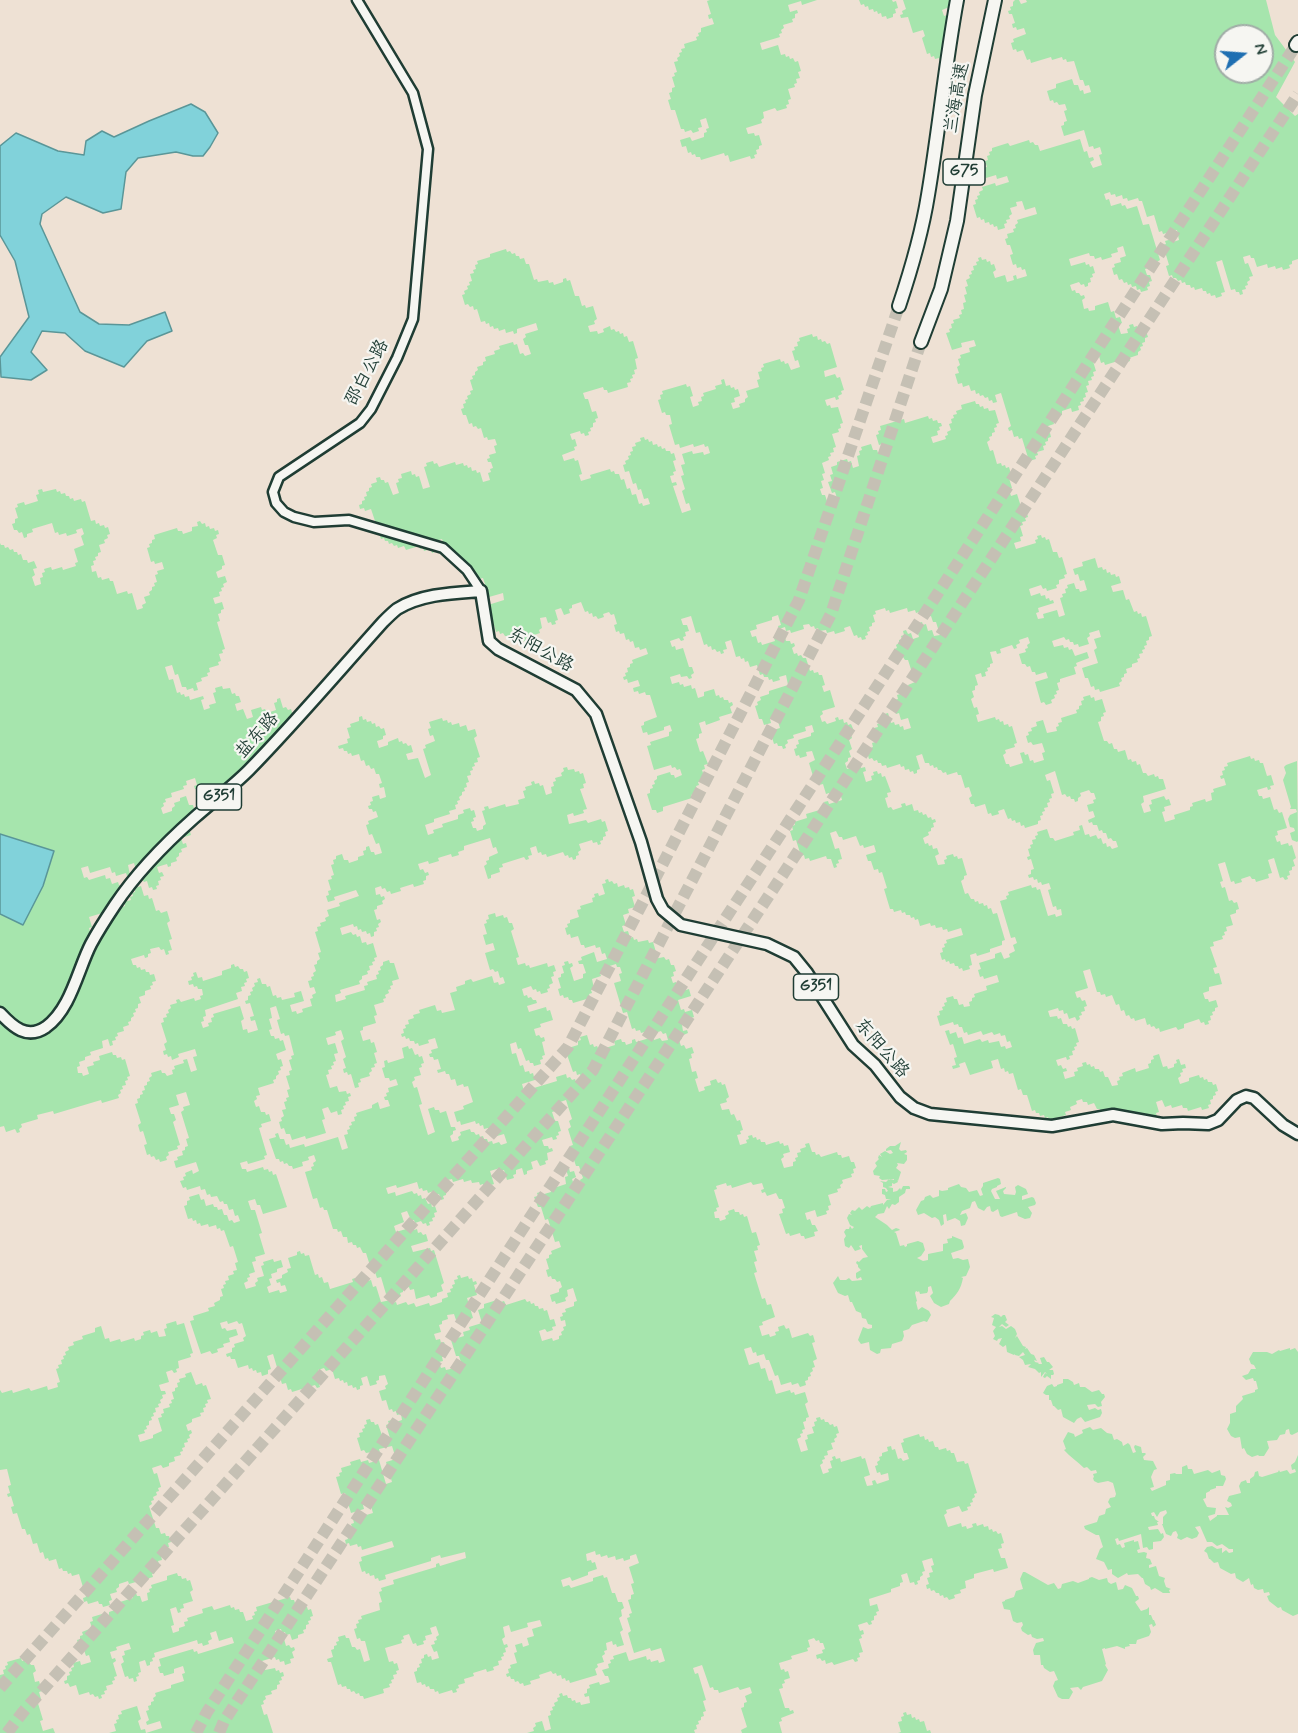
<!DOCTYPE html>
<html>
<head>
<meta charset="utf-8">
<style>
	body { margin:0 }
	#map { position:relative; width:1298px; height:1733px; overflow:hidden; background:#eee1d4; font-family:Mynerve,sans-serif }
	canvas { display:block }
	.north { position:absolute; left:1214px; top:24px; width:60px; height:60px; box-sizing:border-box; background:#f6f6f2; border:2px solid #a0aca6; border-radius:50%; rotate:73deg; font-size:16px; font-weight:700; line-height:24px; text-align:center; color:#1f3d34 }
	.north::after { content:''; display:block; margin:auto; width:21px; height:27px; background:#1f6fb2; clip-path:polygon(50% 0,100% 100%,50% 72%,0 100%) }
</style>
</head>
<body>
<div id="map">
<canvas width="1298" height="1733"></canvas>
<div class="north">N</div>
</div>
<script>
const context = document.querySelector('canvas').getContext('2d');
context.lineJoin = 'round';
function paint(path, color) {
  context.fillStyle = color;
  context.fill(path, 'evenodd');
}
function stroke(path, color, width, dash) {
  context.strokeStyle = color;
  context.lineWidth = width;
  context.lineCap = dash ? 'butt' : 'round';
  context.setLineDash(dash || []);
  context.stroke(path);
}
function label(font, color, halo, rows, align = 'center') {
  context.font = font + ' Mynerve,"LXGW WenKai TC",sans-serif';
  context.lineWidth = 4.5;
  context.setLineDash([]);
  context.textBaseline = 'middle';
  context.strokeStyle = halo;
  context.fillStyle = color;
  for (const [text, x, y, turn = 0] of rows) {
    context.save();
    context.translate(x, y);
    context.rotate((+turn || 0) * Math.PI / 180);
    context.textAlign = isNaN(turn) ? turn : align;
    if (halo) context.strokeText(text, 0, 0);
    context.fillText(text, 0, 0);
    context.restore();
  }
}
paint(new Path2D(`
	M710,0H817L802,5L801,1L788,5L790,12L797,10L798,13L795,14V18L792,19L793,22L783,25L784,28L781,30L782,33L779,34L780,37L760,43L762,50L778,45L781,55L785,54L786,57L789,56L790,59L793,58L795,62L798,61L801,71L798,72L800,78L796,79L797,83L794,84L795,87L788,89L791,99L788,100L789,104L786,105L787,108L777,111L775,108L763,112L764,118L761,120L762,123L746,128L748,134L754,133L755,136L759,135L762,145L759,146V149L756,150L757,154L754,155L755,158L751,159L750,156L730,162L728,155L725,156L724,153L701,160L700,157H696L695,154L692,155L691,152L688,153L686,146L682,147L680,140L690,137L692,141L704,137V133L707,132L706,129L709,128L706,118L700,120L702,127L698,128L699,131L693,133L691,130L685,132L684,129H681L675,110H671L668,100L671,99L669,93L672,92V88L675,87L672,77L675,76L674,73L677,72L674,62L678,61L677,58L680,56L679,53L682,52L681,49L685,48L684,44L697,40L696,37L699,36L698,33L701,32V28L714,24L712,18L709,19L708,15L711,14L707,1Z
	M859,0H892L893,2L896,1L898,8L895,9L896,13L893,14V17L887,19L886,16L882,17L881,13L878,14L877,11L874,12L873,9L869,10L868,6L865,7L864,4L861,5Z
	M903,0H961L952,6L942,10L944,16L947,15L948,18L946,59L940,61L939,58L935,59L934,56L931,57L930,53L927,54L922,38L925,36L923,30L913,33L908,17L901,18L900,15L903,14L902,11L906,9Z
	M1015,0H1019L1021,4L1027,2L1026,0H1266L1275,35L1295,62L1276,97L1295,116L1298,114V259L1292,261V264L1289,265L1290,268L1283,270L1282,267L1276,269L1275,266L1268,268L1267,264L1257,267L1254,258H1251L1250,255L1243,257L1245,264L1248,263L1253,276L1249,277L1250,280L1247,282L1248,285L1245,286L1246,289L1242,290L1243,294L1240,295L1239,292H1236L1235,289L1231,290L1222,260L1216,262L1225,292L1221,293L1222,296L1216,298L1215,295L1211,296L1210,293L1207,294L1206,291H1203L1202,288L1195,290L1194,287L1191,288L1190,285H1186L1185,282L1182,283L1181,280L1178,281L1176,278H1173L1172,275L1169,276L1166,266L1169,265L1163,245L1166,244L1165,241L1172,239L1173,242L1179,240L1177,230L1163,234L1162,231L1159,232L1154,215L1147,217L1142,201H1139L1138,198L1128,201L1127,198L1123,199L1122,195L1116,197L1115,194L1111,195L1110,192L1104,194L1106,200L1109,199L1111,206L1121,203L1122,206L1125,205L1127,209L1137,206L1143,225L1149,224L1160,260L1157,262L1158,265L1145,269L1147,275H1150L1152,281L1149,282L1150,286L1147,287L1148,290L1141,292L1140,289L1137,290L1136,286L1132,287L1131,284L1128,285L1127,282L1124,283L1122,279L1119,280L1117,274L1114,275L1112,268L1115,267L1114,264L1121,262L1120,258L1126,256L1123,246L1117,248L1118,252L1111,254L1112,257L1102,260L1101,257L1095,259L1094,256H1090L1089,253L1069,259L1071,266L1085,262L1086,265L1089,264L1090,267L1093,266L1095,273L1092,274L1093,277L1090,278L1091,282L1088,283V286L1085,287L1084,284L1081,285L1079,282L1070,285L1072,291L1075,290L1076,293H1079L1081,296L1084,295L1085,298L1082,300L1084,309L1088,308L1089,311L1095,310V306L1108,302L1111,312L1114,311L1116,318L1120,317L1122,323L1118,325L1121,334L1128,333L1127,329L1130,328L1129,325L1133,324L1134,327L1137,326L1138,329L1141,328L1142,332L1146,331L1148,337L1145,338V342L1142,343L1143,346L1140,347L1141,350L1138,352V355L1129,358L1130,361L1120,364L1118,361L1105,365L1104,362L1101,363L1099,356L1092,358L1096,371L1093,372L1094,376L1091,377L1092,380L1088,381L1089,385L1086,386L1088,392L1085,393L1086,397L1083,398L1084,401L1080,402L1081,405L1078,406L1079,410L1072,412L1071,408L1062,411V415L1056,417L1057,420L1053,421L1054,424L1045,427L1046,434L1050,433L1051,437L1048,438V441L1045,442L1046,445L1043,446L1044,450L1037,452L1038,455L1035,456L1036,459L1029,461L1022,438L1019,439L1018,436L1014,437L1012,430L1009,431L1008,428L1011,426L1001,393L995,395L997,402L993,403L992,400L989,401L988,397L985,398L983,395L980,396L979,393L976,394L975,390L971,391L969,385L963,387L962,383L958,384L955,374L959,373L957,367L960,365L958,359L961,358L960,355L970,352L969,348L976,346L974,340L961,343L962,347L952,350L946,333L950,332L949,329L952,328L951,324L954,323L953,320L960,318L959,315L962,314L961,310L964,309L963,303L966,302L964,295L967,294L965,287L968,286L966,280L970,278L969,275L972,274L971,271L974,270L973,266L977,265L976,262L979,261L978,258L981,257L982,260L986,259L987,262L990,261L991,265L994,264L996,270L993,272L995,278L1005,275L1007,282L1014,280L1013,276L1016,275L1017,279L1027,276L1025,269L1022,270L1021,267L1017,268L1016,264L1013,265L1010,255L1013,254L1010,245H1007L1005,239L1008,238L1007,234L1014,232L1013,229L1016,228L1015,225L1018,223L1017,220L1037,214L1035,207L1025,210L1022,201L1016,202L1017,206L1010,208L1012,214L1009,216L1010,219L1006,220L1007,223L1004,224L1005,228L998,230L997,226L994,227L993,224L990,225L989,222L985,223L984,219L981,220L980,217L977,218L973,205L976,204L975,200L978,199L977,196L980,195L979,192L983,190L982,187L995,183L996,186L1009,182L1007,176L997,179L996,175L986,178L985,175L982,176L981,173L984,172L983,168L987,167L985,161L988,160L987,156L990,155L989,152L992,151V148L1008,143L1010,146L1029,140L1030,143L1033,142L1035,145H1038L1040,151L1080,139L1084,152L1087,151L1089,158L1093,157L1094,160L1090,162L1093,168L1102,165L1099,155L1102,154L1100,147L1094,149L1093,146L1089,147L1084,130L1064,136L1061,126L1064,125V122L1067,121L1064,111L1067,110L1065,104L1059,105L1057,102L1054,103L1053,100L1050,101L1047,91L1056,88V84L1072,79L1074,85H1078L1080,91L1083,90L1084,94L1091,92L1089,85L1085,86L1083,80H1080L1074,61L1067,62L1066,59L1063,60L1062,57L1052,60L1051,57L1031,63L1030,59L1027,60L1023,50L1017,52L1016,49L1013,50L1011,43L1014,42L1013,39L1026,34L1024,28L1017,30L1016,27L1013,28L1012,24L1015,23L1012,14H1009L1008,11L1011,10L1010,7L1013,6V2ZM1226,36H1262V72H1226Z
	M506,249L507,252L510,251L512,254L515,253L516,256H519L520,259L524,258L526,264H529L534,280L537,279L538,282L548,280L549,283L553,282L554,285L563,282V279L566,278L567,281L570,280L575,296H579L582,306L585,305L586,308L593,306L597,319L594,321L595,324L588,326L590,332L597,331L598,334L604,332L603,329L610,326L611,330L614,329L616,332L619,331L620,334L623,333L624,337L627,336L629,342L633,341L638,358L635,359L637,369L634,370L635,374L632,375L633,378L630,379L631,382L627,383L628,387L608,393L607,390H604L603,387L583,393L585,399H588L592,412L596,411L598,418L595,419L596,422L593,423V427L590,428L591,431L588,432L589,435L585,436L584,433L581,434L580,431L570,434L572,440L575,439L577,446L574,447L575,450L562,455L564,461L574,458L575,461L578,460L582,474L579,475L581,481L591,478L590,475L610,469L611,472L614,471L615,474H619L621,480L624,479L627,489L630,488L632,495L636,494L639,504L642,503L643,506L650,504L648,498L644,499L641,489L638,490L636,483L633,484L629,471L625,472L623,465L626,464L625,461L629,459L628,456L631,455L630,452L633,451L632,447L636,446L635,443L641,441L640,438L644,437L645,440L648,439L649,442L652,441L653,445L657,444L658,447L661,446L662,449L665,448L666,451H670L671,454L674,453L676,460L673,461L676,471L673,472L674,475L670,476L672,483L676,482L677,485L673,486L682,513L691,510L689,503L686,504L682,491L685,489L681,476L684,475L681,465L685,464L682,454L692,451L693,454L703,452L704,455L710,453L708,446L705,447L704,444L694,447L693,444L680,448L679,444L675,445L669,425L672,424L670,415H666L665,412L662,413L658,400L661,399L660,395L663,394L662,391L686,384L687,387L690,386L693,396L690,397L693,407L699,405L698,402L702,401L701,397L704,396L703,393L716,389L715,386L722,384L721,380L724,379L726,386L730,385L731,388L734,387L735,390L738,389L740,396L734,398L735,402L731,403L733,409L740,407L739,404L745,402V399L748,397L746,391L759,387L757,380L760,379L758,372L762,371L761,368L764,367L763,364L780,359L781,362L784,361L785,364L788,363L791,370L800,367L798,360L795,361L792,351L795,350L794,347L798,346L797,342L800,341L799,338L812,334L813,337L817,336L818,340L821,339L822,342L825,341L827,344L830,343L837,367L824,371L825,377L835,374L837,378L840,377L844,390L841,391L842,394L838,396L839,399L836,400L835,397L825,400L827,406L830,405L831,408L838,407L843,423L840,424L841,428L838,429L839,432L832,434L836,447L833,448L834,452L830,453L831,456L828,457L829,460L822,463L825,473L822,474L824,480L821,481L823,488L820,489L822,495H825L827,501L837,498L835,492L832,493L828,482L832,481L830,475L833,474L831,467L837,465V462L847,459L848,462L851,461L853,468L859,466L857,456L860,455L859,451L862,450L861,447L871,444L873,450H877L878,453L884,451L882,444L879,445L876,435L879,434L878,431L881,430L880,426L904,419L905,423L928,416L929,419L932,418L933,421L937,420L938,423H941L942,426L939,427L940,430L937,431L938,435L931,437L933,443L946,439L945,436L948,435L947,432L951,430L949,424L952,423L951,419L954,418L953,415L957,414L956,411L962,409L961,405L975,401L976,404H979L980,407L983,406L984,409L988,408L989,411L995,410L999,423L996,424L997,427L994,428L995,432L992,433V436L989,437L990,440L987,442L990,451L993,450L997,464L1001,463L1002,466L1005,465L1006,468L1009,467L1011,474L1008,475L1012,488L1009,490L1011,496L1017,494L1022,510H1026L1028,517L1025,518L1026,521L1022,522L1023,525L1020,526L1023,536L1020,537L1021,541L1014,543L1016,549L1036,543L1035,540L1038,539L1037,536L1041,535L1042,538L1045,537L1046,540L1049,539L1053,552H1057L1059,558L1062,557L1067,574L1064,575L1065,578L1059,580V584L1056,585L1057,588L1047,591L1046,588L1043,589L1041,585L1029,589L1031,596L1040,593L1041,596L1045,595L1046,599L1049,598L1050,601L1053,600L1054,603L1038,608L1039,612L1036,613L1038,619L1044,618L1043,614L1057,610L1059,617L1065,615L1060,598L1063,597L1062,594L1066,593L1065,589L1068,588L1067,585L1074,583L1076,589H1079L1080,592L1087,590L1084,580L1080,581L1078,574L1075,575L1073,569L1083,566L1082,562L1095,558L1098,568L1102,567L1103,570L1106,569L1107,573L1110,572L1111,575L1115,574L1116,577L1119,576L1121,583L1111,586L1113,592L1123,590L1126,600L1129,599L1134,612L1137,611L1138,614L1141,613L1142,617L1146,616L1152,636L1149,637V640L1146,641L1147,645L1144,646L1145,649L1142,650L1143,653L1139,654L1140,658L1137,659L1138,662L1132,664V667L1126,669L1127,673L1124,674V677L1121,678L1122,681L1119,683L1120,686L1100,692L1099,689L1095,690L1094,686L1091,687L1088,678H1085L1082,668L1098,663L1094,650L1097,648L1094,639L1101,637L1099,630L1089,633L1090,636L1087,638L1089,644L1079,647L1078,644L1074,645L1073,642H1070L1069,639L1066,640L1064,637L1052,641L1054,647L1063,645L1064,648L1068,647L1069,650L1072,649L1075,656L1087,652L1089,658L1076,663L1077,666L1074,667L1076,674L1060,679V682L1057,683L1059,690L1056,691L1057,694L1054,695L1055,698L1051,700L1052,703L1046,705L1044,702L1041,703L1035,682L1048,678L1046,672L1036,675L1035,672H1032L1030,666L1027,667L1025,664H1022L1019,654L1026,652L1025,649L1028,648L1027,645L1030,643L1028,637L1019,640L1020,643L1016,645L1017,648L1014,649L1012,645L1000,649L1001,653L997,654L996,651L990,652L993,663L990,664V667L987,668L988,671L985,672L986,676L982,677L981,673L975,675L978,685L975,686V690L972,691L974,697L971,699L974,708L977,707L979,714L976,715L978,722L995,717L996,720L999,719L1000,722L1003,721L1004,725L1008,724L1009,727L1012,726L1017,743L1014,744L1015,747L1005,750L1006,753L1003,755L1006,764H1009L1010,767L1023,763L1020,753L1024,752L1025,755L1028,754L1030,761L1033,760L1034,763L1044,760L1042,753L1045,752L1042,743L1033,745L1031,742L1028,743L1026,736L1029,735L1028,732L1032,731L1031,728L1037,726L1036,722L1043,720L1047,733L1057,731L1056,727L1059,726L1058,723L1062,722L1061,718L1077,713L1076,710L1079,709V706L1082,705L1081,701L1084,700L1083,697L1090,695L1091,698L1094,697L1095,701L1102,699L1106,712L1103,713L1104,716L1101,717V721L1098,722L1104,741H1107L1109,744L1112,743L1114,749H1117L1118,752L1125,750L1128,760L1131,759L1132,762L1136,761L1137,765L1140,764L1143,773H1146L1148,776L1154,774L1155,777L1158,776L1159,779H1163L1166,789L1143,796L1144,802L1141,804L1144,813L1151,811L1149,805L1152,804L1151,800L1164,796L1166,800L1169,799L1171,805L1164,807L1165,811L1162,812L1165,822L1175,819L1174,815L1190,810V807L1193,806L1192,803L1205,799L1206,802L1212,800L1211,793L1214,792L1213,789L1226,785L1224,778L1221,779L1220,776L1223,775L1222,771L1225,770L1224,767L1228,766L1227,763L1250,756L1251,759L1254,758L1255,761L1259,760L1260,763H1263L1267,776L1271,775L1274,785L1270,786L1271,789L1268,790L1267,787L1257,790L1259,796H1262L1263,799L1270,797L1274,810L1277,809L1279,813L1282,812L1287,828L1277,831L1278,835L1275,836L1277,842L1280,841L1281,845L1288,843L1289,846L1292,845L1296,858L1293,860L1295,866L1292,867V870L1289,871L1290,875L1287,876L1288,879L1285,880L1283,877L1280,878L1274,858L1268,860L1272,873L1268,874L1269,878L1256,882L1255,879H1252L1250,876L1241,879L1242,882L1235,884L1234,881L1231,882L1225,862L1218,864L1223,881L1220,882L1222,888L1225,887L1229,901L1232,900L1234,903L1237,902L1239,909L1236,910V913L1230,915L1233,925L1226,927L1227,931L1224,932L1225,935L1222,936L1223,939L1213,942L1214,946L1210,947L1217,967L1213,968L1215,974L1219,973L1222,984L1209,987V991L1203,993L1205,999H1208L1209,1002L1216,1000L1218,1007L1215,1008V1011L1212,1012L1213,1015L1210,1016L1211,1020L1208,1021L1209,1024L1205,1025L1204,1022L1201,1023L1199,1019L1184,1024V1028L1178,1030L1176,1027L1160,1032L1159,1028L1156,1029L1154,1026L1151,1027L1150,1024L1147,1025L1145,1018L1135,1021L1134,1018L1131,1019L1129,1015L1126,1016L1124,1010L1121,1011L1119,1004L1116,1005L1112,995L1106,997L1105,994L1101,995L1100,992H1097L1090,969L1083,971L1088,988L1075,992L1077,998L1080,997L1082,1001L1085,1000L1087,1006L1084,1007L1085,1011L1081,1012L1082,1015L1079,1016L1080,1019L1077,1021L1075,1017L1069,1019L1067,1013L1064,1014L1063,1010L1059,1011L1058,1008L1048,1011L1050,1017L1057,1016L1058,1019L1061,1018L1063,1024H1067L1068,1027L1071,1026L1072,1029L1075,1028L1079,1042L1076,1043L1077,1046L1074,1047L1075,1050L1072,1051L1073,1055L1069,1056L1070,1059L1067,1060L1066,1057L1056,1060L1058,1066L1061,1065L1063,1069L1066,1068L1067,1071L1063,1072L1065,1079L1075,1076L1074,1072L1078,1071L1077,1068L1083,1066L1082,1063L1086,1062L1087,1065L1090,1064L1091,1067L1094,1066L1095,1069H1099L1100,1072L1103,1071L1105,1077H1108L1112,1086L1118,1085L1117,1081L1120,1080L1119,1077L1123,1076L1122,1073L1135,1068L1136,1072L1149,1068L1148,1064L1151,1063V1060L1154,1059L1153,1056L1159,1054L1163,1067L1167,1066L1168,1069L1174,1067V1064L1177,1063L1176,1060L1179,1059L1181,1065L1185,1064L1186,1068L1182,1069L1183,1072L1180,1073L1181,1076L1178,1078L1180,1084L1189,1081V1078L1199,1075L1200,1078L1203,1077L1204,1080L1207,1079L1208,1082H1212L1213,1085L1216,1084L1218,1091L1215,1092L1216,1095L1213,1096V1099L1210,1100L1211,1104L1208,1105L1209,1108L1202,1110L1201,1107L1188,1111L1187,1108H1183L1182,1105L1172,1108L1171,1105L1165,1107L1162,1100L1156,1102L1159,1112L1156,1113L1157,1117L1137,1123L1105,1114L1104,1111L1101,1112L1100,1109H1097L1094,1103L1088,1105L1087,1102H1083L1082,1099L1076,1101L1077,1104L1070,1107L1071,1110L1065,1112L1066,1115L1049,1120L1048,1117L1045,1118L1044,1115L1040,1116L1039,1113H1036L1035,1110L1032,1111L1027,1095H1023L1021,1089L1018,1090L1013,1073L1009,1074L1008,1071L1005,1072L1004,1068L1001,1069L998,1059L991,1061L993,1068L970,1075L965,1062L959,1064L960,1067L953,1069L952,1066L956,1065L954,1058L957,1057L953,1044L950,1045L945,1031L949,1030L950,1034L956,1032L958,1038L962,1037L964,1044L980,1039L982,1042L988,1040L989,1043L999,1041L1001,1047L1005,1046L1006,1049L1012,1047L1010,1041L1007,1042L1005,1035L1001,1036L1000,1033L994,1035L992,1032L983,1035L981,1031L968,1035L967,1032L964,1033L962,1027H959L958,1024L954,1025L953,1022L940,1026L937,1016L940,1015L939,1011L943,1010L942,1007L945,1006L944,1003L947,1002L946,998L953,996L954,999H957L959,1005L963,1004L964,1007L970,1006L969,1002L972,1001V998L975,997L974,994L987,990L986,986L999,982L997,975L984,979L983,976L980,977L978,970L981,969L979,963L995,958V954L1001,952L1004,959L1010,957L1009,954L1015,951L1013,945L1017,943L1015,937L1011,938L1000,901L1007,899L1006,896L1009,895L1008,892L1031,885L1032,888L1036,887L1037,890L1040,889L1048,916L1055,914L1056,917L1062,915L1061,909L1057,910L1056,906L1053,907L1048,890L1051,889L1049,883L1042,885L1041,882L1038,883L1037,879L1034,880L1033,877L1029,878L1028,875L1031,874V870L1034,869L1031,859L1028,860L1027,857L1030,856L1028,849L1031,848L1030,845L1033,844L1032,840L1036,839L1035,836L1038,835L1037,832L1047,829L1050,838H1053L1055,841L1074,835L1073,832L1080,830L1079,826L1082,825L1085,835L1089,834L1090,837L1096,835L1098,839L1101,838L1103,844L1106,843L1107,847L1110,846L1112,849L1118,847L1116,841H1113L1111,838L1108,839L1106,833H1103L1102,830L1099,831L1097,825H1093L1092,822L1089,823L1088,820L1095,817L1093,811L1089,812L1087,805L1094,803L1093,800L1096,799L1094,793H1091L1089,790L1080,793L1081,796L1078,798V801L1075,802L1074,799H1071L1070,796L1067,797L1065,794L1062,795L1055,771L1045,775L1047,781L1050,780L1054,793L1051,794L1052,798L1049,799L1050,802L1047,803L1048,807L1044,808L1045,811L1042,812L1043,815L1040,816L1041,820L1038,821V824L1025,828L1024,825L1021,826L1020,822L1016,823L1015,820L1012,821L1011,818L1008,819L1004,809L998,811L999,814L992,816L991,813L988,814L985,804L975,807L974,804H971L969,798L972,796L969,787L965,788L961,775H958L957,772L947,775L946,772L943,773L941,770H938L937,767L934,768L933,765L930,766L929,763H925L922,754L916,756L920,769L917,770V773L914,774L913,771L910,772L909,769L905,770L904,766L901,767L900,764L887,768L886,765L882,766L881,763H878L877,760L874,761L872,758L869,759L867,752L870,751V748L873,747L872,743L875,742L874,739L881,737L879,731H875L874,728L878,727L877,724L880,723L879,719L882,718L881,715L888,713L891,723L894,722L895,725L899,724L900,727L903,726L904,730L911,728L908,718L901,720L899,713L896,714L893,704L896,703L895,700L898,699L897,695L900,694V691L909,688L908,685L915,682L908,660H905L903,657L900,658L898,652H895L894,649L897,648L896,645L899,643V640L902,639L901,636L904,635L903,631L906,630L908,634L911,633L913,639L919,637L916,627L920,626L919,623L922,622L923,625L926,624L928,631L932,630L934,636L940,635L936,622H933L931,616L928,617L926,613L920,615L919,612L916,613L915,610L908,612L907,608L890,613L889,610L886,611L885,608L875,611L876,614L873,615L875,622L872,623V626L869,627L870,631L867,632L868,635L865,636L866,639L862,640L861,637L858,638L857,635L854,636L850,626L844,628L845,631L835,634L834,631L827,633L826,630L819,631L818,628L815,629L814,626L811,627L809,624L803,625L804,629L791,633L790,630L786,631L785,627L779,629L778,626L781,625L778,615L772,617V620L756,625L757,629L750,631L752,637L756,636L758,643L761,642L762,645L775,641L774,638L781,636L782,639L785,638L786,641H790L791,644L794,643L795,646L792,648L794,654L797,653L798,656L801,655L803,658H806L810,671L813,670L814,673L818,672L819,675H822L825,685L822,686L824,692L830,690L835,707L822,711L823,714L820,716L822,722L825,721L827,724L836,721L835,718L838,717L839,720L843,719L844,723L847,722L848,725L851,724L854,731L850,732L852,738L849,740L852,749L849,751L851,757L848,758V761L845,763L847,769L860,765L861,768L865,767L866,771L863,772L866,782L872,780L871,776L874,775L873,772L877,771L878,774L881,773L882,777L885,776L891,792L887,793L888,797L885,798L888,808L891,807L893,810L902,807L901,804L905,803L906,806L912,804L914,811L918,810L919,813L922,812L923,815L926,814L928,818L931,817L932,820L935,819L936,822L933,823L934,827L931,828V831L928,832L929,835L923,838L925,844L928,843L929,846L932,845L933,849L937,848L939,854L935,856L938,865L945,864L944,860L947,859L946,856L953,854L954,857L957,856L958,859L962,858L967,875L964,876V879L961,881L965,894L968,893L971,899H974L975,902L978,901L979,904L983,903L984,906L987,905L988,909L991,908L993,914L997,913L1005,940L1002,941V945L990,949V952L977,956L976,953L970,955L972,965L969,966L970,969L963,971L962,968L959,969L958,966H955L954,963L950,964L949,961L946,962L945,959L942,960L940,953L943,952L942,948L945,947L944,944L947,943L946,940L963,935L961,928L948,932L947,929L943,930L942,927L936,928L935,925L931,926L930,923L920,926L918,919L915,920L914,917L911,918L910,915H906L905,912L902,913L901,910L894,912L893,909H890L884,889L887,888L882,872L879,873L878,869L874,870L871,861H868L866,855L876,852L874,845L864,848L863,845L860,846L856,836L843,840L842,837H839L836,831L830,833L835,849L839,848L842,859L838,860L839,863L836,864L837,867L834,868L831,859H827L826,856L810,861L809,858L805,859L804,855L801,856L796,840L793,841L790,831L793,830L792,826L795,825L794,822L807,818L806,814L823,809L822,806L825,805L824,802L828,801L829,804L842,800L840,793L830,796L829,793L826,794L823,784L819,785L816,775L813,776L809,763L815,760L812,751L806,752L807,756L800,758L799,755L796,756L794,749L797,748L796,745L799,744L798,740L811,736V733L814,732L812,725L805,727L806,731L793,735L794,738L787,740L788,743L785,745L786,748L783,749L782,746H778L777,743L774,744L770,731L780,728L777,718L770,719L771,723L764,725L762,719H759L755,706L758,705L757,702L761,700L760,697L769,694V691L788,685L786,675L779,677L780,680L773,682L772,679L769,680L768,677H764L763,674L760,675L757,665L750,667L748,661L745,662L744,658L741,659L740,656L736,657L731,640L725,642L727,649L723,650L724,653L721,654L720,651L717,652L715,649L712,650L711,646L708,647L707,644L704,645L700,632L696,633L691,616L681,619L683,625H687L689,631L685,632L686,636L683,637L684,640L681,641L679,638L670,641L672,647L675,646L676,650L683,648L689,667H692L694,673L691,675L692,678L689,679L687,676L681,677L680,674L670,677L672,684L679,682L680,685L683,684L684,687L691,685L692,689L695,688L698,698L704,696V692L714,689L716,696L719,695L720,698L723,697L724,700H728L729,703L732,702L733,705L730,707L732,713L719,717L720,720L706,725L705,721L699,723L702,733L699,734V738L696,739L700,752L703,751L708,764L704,765L705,769L702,770L704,776L701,777L702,781L698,782L699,785L696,786L697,789L694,790L695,794L691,795L692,798L663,807V811L657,813L656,810H652L647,794L650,793V789L653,788L652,785L655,784L654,781L657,779V776L670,772L671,775H674L675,778L682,775L680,769L677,770L675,767L672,768L671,765L654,770L647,746L651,745L650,742L669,736V732L672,731L670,725L664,727V730L648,735L647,732L643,733L641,726L644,725V722L657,717L650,695H646L645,692L639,694L638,691L634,692L633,688L640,686L638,680L628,683L627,679L624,680L623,677L626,676L625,673L628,672L627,668L630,667V664L633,663L632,660L648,654L646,648L640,650L639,647L635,648L633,641L630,642L629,639L626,640L624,633L620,634L619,631L616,632L614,625L617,624L614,614L611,615L609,612L603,614L604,617L598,619L596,616L593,617L592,613L589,614L588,611L585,612L581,602L572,605V608L569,609L570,613L564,615L561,608L555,610L558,620L555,621L556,624L552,625L551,622L548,623L546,617L540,618L542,628L539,630L540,633L534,635V638L518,643L517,640L513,641L512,638L509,639L508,636H505L503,633L500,634L499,631L496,632L488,605L504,600L503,593L482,599L478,586L485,584L483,578L473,580L446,552L442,539L436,541L438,547L434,548L435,552L432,553L431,549L424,551L423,548L420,549L419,546L406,550L404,546L398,548L397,545L394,546L392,543L389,544L388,541H385L384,538L381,539L371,509L365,511L364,508L360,509L359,505L362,504V501L365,500L364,497L367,496L366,492L369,491V488L372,487L371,484L377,482L376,478L380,477L381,480H384L385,483L388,482L393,495L399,493L396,483L399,482L398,479L402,478L401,474L411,471L412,475L415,474L416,477L419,476L423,489L430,487L424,467L427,466L426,463L433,461L434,464L437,463L439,467L455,462L456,465L463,463L464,466L467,465L468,468L471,467L472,471L476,470L477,473L480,472L483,482L490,480L488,473L491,472L490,469L493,468L491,462H488L487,459L490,458L489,455L496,453L494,446L497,445L495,439L488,440L487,437L484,438L481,428L478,429L476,426L473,427L472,423L469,424L466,415H463L461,409L464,408L463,404L466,403L465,400L468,399L467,396L471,394L470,391L473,390L470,380L473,379L472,376L475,375V372L478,370L477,367L483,365V362L486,361L485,357L495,354L494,351L500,349L499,346L513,342L514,345L517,344L520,354L523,353L525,356L531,354L528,345H525L523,339L526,337L525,334L538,330L536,323L517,329V333L514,334L513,331L506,333L505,329L499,331L498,328L494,329L493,326L490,327L489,323L486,324L485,321L481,322L477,309L474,310L473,306L470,307L468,304L465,305L462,295L465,294L464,291L468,289L467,286L470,285L469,282L472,281L470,274L474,273L473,270L476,269L475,265L478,264L477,261L490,257V254Z
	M42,489L43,492L56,489L57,492L60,491L61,494L65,493L66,496H69L70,499L73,498L74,501L81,499L82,502L85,501L91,521L95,520L96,524L99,523L100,526L104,525L105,528L108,527L110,534L107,535L108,538L104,540L105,543L99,545L101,552L98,553V556L95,557L96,560L93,561L94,565L91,566L92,572L96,571L98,578L101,577L102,580L109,578L110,581H113L117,594L127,591L128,594L132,593L137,610L143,608L142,605L146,603L144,597L150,595L149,592L152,590V587L155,586L154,583L157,582L155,575L158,574L157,571L164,569L162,562L155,564L154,561L151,562L147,548L150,547L149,544L152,543V540L155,539L154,535L177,528L178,531H182L183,534L192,531V527L198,526L197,522L200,521L202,524L205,523L206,527L209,526L210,529L214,528L215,531L218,530L219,534L216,535L217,538L213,540L218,555H222L225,565L222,566V569L216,572L218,578L225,576L227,582L223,584L224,587L221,588L222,591L219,592L220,596L213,598L215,604L222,602L224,609L221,610V613L218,614L220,621L217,622L225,649L222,650L223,653L219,654L221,661L218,662L219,665L209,668L210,672L207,673L208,676L201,678L202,681L196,683L198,690L194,691L193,688L187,690L186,687H182L178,674L175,675L172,665L165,667L169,680L173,679L177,693L180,692L181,695L184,694L185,697L189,696L190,700L203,696L204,699L201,700L204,710L210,708L209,705L216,703L213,693L216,692L215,688L222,686L223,689L230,688L232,694L235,693L236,696H239L241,702L235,704L237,711L243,709L247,719L253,717L251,710L261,707L262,710L265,709L267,713L276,710L274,703L277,702V699L280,698L283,708L286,707L288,710L291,709L295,722L268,753L251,758L252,761L249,762L252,772L246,778L247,781L237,784L238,787L212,795L213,799L209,800L208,797H205L203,791L200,792L198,789H195L194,786L197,785L195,778L186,781L187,785L183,786L184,789L171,793L172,797L165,799L166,802L163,803L164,806L161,808L163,814L172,811V808L175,806L174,803L180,801V798L186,796L189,805H193L196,815L189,817L192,827L189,828L191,835L181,838L183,844L186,843L187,847L181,849L182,852L179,853V856L176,858L177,861L171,863V866L168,867L167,864L157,867L159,873L162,872L164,876L160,877L161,880L158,881L159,885L156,886L157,889L153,890L152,887L149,888L147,881L144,882L142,879L139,880L134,863L128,865L130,875L127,876L126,873L116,876L115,872L112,873L110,867L90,873L88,866L81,868L84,878L87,877L89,880L105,875L106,879L110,878L112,884L118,882L119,885H123L124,888L109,911L89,917L92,927L89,928L92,938L100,931L97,922L114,917L113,913L120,911L119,908L125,906L124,902L131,900L130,897L133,896L132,893L135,892V888L141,886L144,896L148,895L149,899L152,898L156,911L159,910L161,913L167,911L170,921L167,923L172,939L169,940L172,950L168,951L169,954L166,955L164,949L161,950L159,947L150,949L151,953L148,954V957L145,958L144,955L131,959L133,965H136L137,968L140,967L141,970L145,969L146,972H149L150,975L154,974L156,981L152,982L153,985L150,986L151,989L145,991V995L139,997L141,1003L138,1004V1008L135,1009L136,1012L133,1013L134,1016L131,1018V1021L128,1022L129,1025L123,1027L124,1031L117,1033L118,1036L115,1037L116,1040L112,1041L113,1045L110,1046L108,1039L102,1041L103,1048L90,1052L91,1055L85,1057V1060L79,1062L80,1066L77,1067L78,1073H82L83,1076L89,1074L87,1067L94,1065L93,1062L100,1060L99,1056L112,1052L113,1055H116L117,1058L121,1057L122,1060L125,1059L130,1076L127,1077L128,1080L125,1081L126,1085L122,1086L123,1089L120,1090L121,1093L118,1095L119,1098L102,1103L101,1100L54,1114L53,1111L37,1115L38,1119L21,1124L22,1127L19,1129L20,1132L17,1133L15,1129L6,1132L4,1126L0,1127V543L1,545H4L5,548L8,547L10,550L13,549L14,552H17L18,555L21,554L23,560H27L28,563L34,561L37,568L33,569L35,575L32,577L35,586L41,584L40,578L43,577L42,573L45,572L44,569L51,567L52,570L62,567L63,570L76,566L75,563L78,562L74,549L84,545L81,536L84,534L82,528L76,530L77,533L67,536L66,533L59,535L58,532L55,533L52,523L32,529L33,532L27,534V537L24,538L22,532L19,533L17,530H14L12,524L15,523V519L18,518L15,508L18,507L17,504L24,502L25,505L38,501L36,495L39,494L38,490Z
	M362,716L363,720L366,719L367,722L371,721L372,724L375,723L376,727L379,726L381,729L384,728L386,735L383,736V739L377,741L379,748L388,745V742L398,738L399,742L402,741L403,744L406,743L408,746L411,745L413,752L406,754L408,760L418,758L425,778L431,775L423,749L426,748L425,745L435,741L433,735L430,736L428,729L431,728L429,722L442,718L443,721L447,720L448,723L451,722L452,725L459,723L460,727L466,725L468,731L475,729L477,736L474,738L480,757L477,758L478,762L474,763L475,766L472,767L473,770L470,771L471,775L467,776L469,782L466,783L467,787L464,788L465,791L462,792V795L459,797L460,800L457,801L458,804L455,805L456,809L449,811L450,814L434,819V822L425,825L428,835L434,833L433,830L443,827L442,824L458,819V815L464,813L463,810L470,808L471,811L474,810L476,817L473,818L474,821L471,822L473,828H476L477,831L483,829V826L486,824L482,811L485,810L484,807L488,806L489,809L505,804L506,807L519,804L518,800L525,798L523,791L526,790L525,787L532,785L531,782L534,781L535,784L539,783L540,786L543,785L546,795L552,793L551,787L554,786L553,782L556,781L555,778L562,776L561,773L564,771L563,768L567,767L568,770L574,769L575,772L579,771L580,774L583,773L586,783L583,784L584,788L580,789L587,809L583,810L584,813L574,816L573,813L567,815L569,824L586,820L588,823L601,819L602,822L605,821L608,831L605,832L606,836L603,837V840L600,841L601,844L598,845L597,842L593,843L592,840L579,844L581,850L578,852L579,855L576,856V859L573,860L572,857L569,858L568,855L565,856L563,852L547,857L546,854L542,855L541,852L538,853L536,846L530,848L532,855L528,856L529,859L526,860L524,857L502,864L503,867L499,868L500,872L491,875V878L488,879L484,866L487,864L486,861L489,860V857L498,853L496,847L493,848L490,838L464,846V850L458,852L459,855L452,857L451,854L438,858L439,861L429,864L428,861L418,864L420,870L423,869L425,873L428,872L429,875L426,876V880L423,881L424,884L414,887L413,884L400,888L401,891L391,894L390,891L387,892L385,888L382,889L381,886L375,888L376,895L380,894L381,897L384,896L385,899L382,901L383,904L377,906V909L374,910L377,920L380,919L381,922L378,924L379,927L376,928L377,931L374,932V936L371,937L370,933L367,934L366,931L362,932L361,929L358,930L357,926L354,927L353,924L340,928L342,935L351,932L353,935L356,934L357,937L360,936L362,943L366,942L367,945L373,943L377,957L374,958L375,961L372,962L373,965L369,966L370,970L367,971L368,974L362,976V979L359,981L360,984L340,990L341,993L335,995L336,1002L346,999L345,996L365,990L364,986L368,985L367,982L377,979L376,975L379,974L378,971L381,970L380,967L383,965V962L389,960L390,963H394L399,979L392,981L393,985L390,986L391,989L388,990L389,993L385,995L386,998L383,999L384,1002L374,1005L377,1015L374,1016L376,1023L363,1027V1030L360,1031L363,1041L370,1039L371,1043L374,1042L377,1052L374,1053L377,1063L374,1064L375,1067L371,1068L372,1071L369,1073L370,1076L360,1079L361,1082L358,1083L359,1087L355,1088L351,1074L348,1075L347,1072L344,1073L343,1069L346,1068L343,1059L346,1057L341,1041L344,1039L341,1030L335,1032L336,1035L326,1038L328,1045L335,1043L338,1053L334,1054L336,1061L333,1062L334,1065L331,1066L332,1069L328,1070L329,1074L326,1075L330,1088L337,1086L339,1092L346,1091L347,1094L350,1093L351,1096L348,1097L349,1101L345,1102L346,1105L343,1106L344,1109L341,1110L342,1114L338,1115L337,1111L331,1113L328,1107L322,1109L325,1119L322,1120L326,1133L306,1139L305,1136L292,1140L290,1134H286L284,1128L281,1129L279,1122L282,1121L281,1118L284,1116L282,1110L286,1109L284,1102L287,1101L286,1098L289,1097L287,1090L290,1089L286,1076L290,1075L289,1071L292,1070L289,1060L292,1059L291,1056L294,1055L289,1035L285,1036L284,1033L281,1034L277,1020L280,1019L276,1006L270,1008L272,1018L269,1019L272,1029L269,1030L271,1036H274L275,1039L279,1038L280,1041L283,1040L286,1050L276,1054L278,1060L281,1059L283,1066L280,1067L281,1070L278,1071L279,1074L276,1076V1079L273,1080L274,1083L258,1088L260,1095L256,1096L257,1099L254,1101L256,1107L259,1106L261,1112H265L266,1115L269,1114L271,1121L261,1124L262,1127L259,1128L267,1155L264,1156L265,1159L248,1164L247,1161L240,1163L242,1169H246L247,1172L263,1167L264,1170L268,1169L269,1172L272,1171L273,1175L276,1174L287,1207L263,1214L260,1205H257L255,1199L248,1201L251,1210H255L262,1233L259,1234L265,1254L255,1257L256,1261L252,1262L255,1272L249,1274L250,1277L247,1278L248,1281L244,1283L246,1289L256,1286L255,1283L258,1281L257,1278L264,1276L261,1266L264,1265L263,1262L273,1259L274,1262L281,1260L283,1267L277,1269V1272L271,1274L272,1278L269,1279L271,1285L267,1287L269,1293L279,1290L280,1293L287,1291L285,1285L281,1286L280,1282L277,1283L276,1280L282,1278V1275L288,1272L287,1269L291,1268L288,1258L297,1255V1252L300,1251L301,1254L304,1253L305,1256L309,1255L315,1275L318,1274L319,1278L322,1277L324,1283L328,1282L330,1289L353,1282L352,1279L362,1276L363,1279L366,1278L368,1281L371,1280L373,1287L376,1286L381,1302L391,1300L392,1303L396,1302L397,1305L406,1302L408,1305L414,1303L416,1307L429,1303L430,1306L442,1302V1299L448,1297L447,1293L451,1292L450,1289L453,1288L452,1285L455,1284L454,1280L458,1279L457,1276L460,1275L461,1278L468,1276L469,1279L472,1278L473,1282L476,1281L477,1284L474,1285L477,1295L467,1298L473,1318L464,1321V1325L461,1326L459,1319L456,1320L454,1314L447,1315L448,1319L442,1321V1324L439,1325L441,1332L434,1334L436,1340L440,1339L441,1343L444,1342L447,1352L444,1353L445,1356L442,1357L443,1361L439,1362L441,1368L445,1367L446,1370L459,1367L458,1363L461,1362L459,1356H456L451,1340L464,1336L463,1332L470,1330L469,1327L482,1323L478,1310L484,1308V1304L497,1300L498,1303L504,1301L506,1305L525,1299L527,1302L530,1301L531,1304L534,1303L535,1306H538L539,1309L543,1308L544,1311L547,1310L550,1320L554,1319L556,1326L552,1327L553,1330L547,1332L545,1329L539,1331L542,1341L552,1338L553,1341L559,1339V1336L562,1335L561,1332L564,1330L563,1327L566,1326L565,1320L561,1321L560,1317L563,1316L562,1313L566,1312L565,1309L574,1306V1302L577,1301L573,1288L567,1290L568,1296L565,1298L566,1301L556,1304L555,1301L552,1302L550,1295L559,1292V1289L562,1287L560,1281L557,1282L555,1279H552L551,1276L548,1277L546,1270L549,1269L546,1259L549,1258V1255L552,1254L551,1251L561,1247L559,1241L555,1242L548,1219L545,1220L541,1207H538L534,1197L538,1196L537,1193L540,1192L541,1195L551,1192L550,1189L553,1188L552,1184L556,1183L557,1187L566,1184L565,1177L568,1176L566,1169L569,1168L570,1172L574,1171L576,1177L572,1179L574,1185L581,1183L580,1180L583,1178L579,1166H576L574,1160L571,1161L570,1157L573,1156L570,1146L573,1145L568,1129L571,1127L569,1121L572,1119L566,1100L560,1102L561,1105L558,1106L559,1110L552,1112L555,1121H558L561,1131L558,1132L559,1135L556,1136L557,1139L553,1140L552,1137L542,1140L544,1146H548L549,1149L552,1148L553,1151L547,1153L548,1160L545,1161L546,1164L540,1166L537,1160L531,1162L533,1169L527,1171V1174L524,1175L522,1168L516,1170V1174L513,1175L514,1178L507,1180L504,1170L501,1171L500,1168L490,1171L494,1184L491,1185L492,1188L488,1189L487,1186L484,1187L483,1184L480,1185L479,1182L472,1183L471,1180L464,1182L463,1179L453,1182L452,1179L443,1181L444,1188L448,1187L449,1191L446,1192V1195L443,1196L444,1199L441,1200L439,1194L435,1195L434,1191L428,1193L427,1190L423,1191L422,1188L419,1189L417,1182L397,1188L396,1185L386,1188L388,1194L395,1192L396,1196L412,1191L414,1194L417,1193L418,1196L421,1195L422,1199L425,1198L428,1204L431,1203L432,1207L435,1206L437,1212L434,1213L435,1217L432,1218L433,1221L429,1222L430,1225L427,1226L426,1223L423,1224L421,1221L415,1223L414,1220H411L407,1211L401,1213L404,1222L394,1226L396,1232L413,1227L414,1230L417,1229L418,1233L421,1232L423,1235L426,1234L428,1241L411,1246L413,1252L430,1248L431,1251L434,1250L444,1283L441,1285L443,1291L437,1293V1296L431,1298L429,1295L416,1299L414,1289L410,1290L409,1287L403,1289V1292L400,1293L401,1296L398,1298L397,1294L394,1295L392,1292L386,1294L381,1277L377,1278L375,1272H372L366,1253H363L360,1247L357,1248L356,1245H353L352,1242L348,1243L347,1237H343L341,1231L338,1232L337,1229H333L327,1210H324L323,1207L320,1208L317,1198L313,1199L305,1172L312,1170L311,1167L314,1166L313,1163L316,1161L314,1155L308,1157L309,1160L302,1162L303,1166L293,1169L292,1166H289L287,1163L284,1164L283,1161L280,1162L279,1159H276L269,1139L276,1137L275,1134L278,1133L280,1139H284L286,1145L289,1144L290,1148L304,1144L305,1147L338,1137L342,1150L348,1148L344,1135L348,1134L347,1130L350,1129L349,1126L352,1125L351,1122L355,1121L354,1117L357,1116L356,1113L372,1108V1105L378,1102L380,1109L390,1106L388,1100H385L384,1097L387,1096L386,1093L389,1092L388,1088L398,1085L396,1079L390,1081L389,1078H385L382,1068L385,1067L384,1061L387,1060L388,1063L404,1058L402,1048L408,1046L409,1049L412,1048L415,1055L418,1054L419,1057L422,1056L424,1063L421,1064L422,1067L419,1068L421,1075L414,1077L415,1080L412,1082L414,1088L417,1087L422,1104L419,1105L428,1135L435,1132L428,1109L434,1107L435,1110H439L440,1113L446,1111L451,1127H455L456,1130L453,1131V1134L450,1136L452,1142L459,1140L458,1137L461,1135L460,1132L470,1129L471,1132H474L476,1135L479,1134L480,1137L483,1136L484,1139H487L488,1142L492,1141L493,1144L499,1142L501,1145L507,1143L504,1134L497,1136L496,1132L493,1133L492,1130L489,1131L488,1128L484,1129L483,1125L480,1126L479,1123L476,1124L475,1121L461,1125L460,1121L457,1122L454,1112L464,1109L463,1106L473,1102L468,1086L464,1087L463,1084L457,1086L455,1079L451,1080L449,1074H446L445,1071L438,1073L437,1070L441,1069L438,1059L434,1060L433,1057H430L429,1054L432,1053L431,1050L438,1048L435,1038L428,1040L429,1043L419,1046L418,1043L415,1044L414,1041H410L409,1038L406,1039L405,1036L402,1037L401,1034L404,1033L403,1029L406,1028L405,1025L409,1024L408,1020L414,1018L413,1015L420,1013L419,1010L435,1005L437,1011L441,1010L442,1013L455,1010L450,993L457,991L456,987L465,984V981L471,979L473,982L492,976L494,983L498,982L499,985L505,983L503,977L500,978L498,971L495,972L493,969L490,970L485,953L495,950L493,943L486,945L483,935L487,934L484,924L487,923L486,920L489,919L488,915L495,913L496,917L503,915L504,918L507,917L509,923H512L514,929L511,931L519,957L516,958L518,965L525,963L526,966L529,965L530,968L547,963L548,967L554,965L556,971L553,972L554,976L551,977L553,983L549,985L550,988L547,989L548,992L541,994L540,991L537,992L536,989L533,990L531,986L522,989L524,996L527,995L528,998L531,997L533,1000H536L537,1003L527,1006L529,1012L546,1007L547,1011L550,1010L553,1020L540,1024L541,1027L534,1029L536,1036L539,1035L541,1038L544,1037L545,1041L542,1042L545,1055L542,1056L543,1059L540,1060L541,1064L534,1066L533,1063H530L529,1060L526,1061L521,1048L518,1049L516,1042L510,1044L512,1054L516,1053L520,1066L523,1065L525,1072L529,1071L530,1074L533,1073L534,1077L537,1076L538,1079L522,1084L524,1091L557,1081L556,1077L566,1074L567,1078L570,1077L572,1080L575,1079L576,1082L582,1080L580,1074L577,1075L576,1071L573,1072L565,1049L578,1045V1041L581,1040L580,1037L587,1035L590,1045L593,1044L594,1047L597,1046L599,1050L615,1045L614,1041L621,1039L622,1042H625L626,1045L632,1043V1040L635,1039L636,1042L653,1037L654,1040L660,1038L662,1041L668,1040L666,1033L663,1034L661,1031L655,1033L654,1029L641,1033L640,1030L636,1031L635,1028L632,1029L627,1012L623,1013L614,983L621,981L619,974L622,973L620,967H617L616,964L603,968L604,972L600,973L601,976L592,979L594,989L591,990L592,993L589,994L590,998L573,1003L572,1000H569L568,997L564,998L563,995L560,996L558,989L561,988L558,978L561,977V974L564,973L562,966L565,965L564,962L568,961L569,964L572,963L573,966L570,968L574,981L583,978V974L586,973L583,964H579L578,961L582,960L581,957L594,952L597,962L607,959L605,953L602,954L600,947L596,948L595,945L585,948L584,945H581L578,936L571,938L570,934L567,935L565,928L568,927L567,924L570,923V920L579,917L577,910L581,909L580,906L593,902L592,898L595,897L594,894L598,893L599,896L605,894L602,884L606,883L605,880L608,879L609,882L612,881L614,884L617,883L618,887L624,885L625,888L629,887L630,890L633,889L635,896L632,897L635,907L628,909L629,913L623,915L626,925L622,926L624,932L628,931L630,938L633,937L634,940L637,939L638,942L648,940L649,943L653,942L656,952L653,953L654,959L664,957L666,960L669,959L671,965H674L676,971L673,972L674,976L671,977L673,983L676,982L677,985L684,984L686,990L689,989L691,996L678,1000L681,1010L684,1009L685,1012L692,1010L694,1017L691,1018L692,1021L682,1025L683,1031L687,1030L688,1033L681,1036L682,1039L679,1040L681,1046L684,1045L686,1049L692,1047L694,1053L691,1054L692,1058L689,1059L692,1072L696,1071L698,1078L695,1079L699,1092L705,1090L704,1087L711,1085L710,1081L716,1079L718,1083L721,1082L722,1085L725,1084L729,1097L726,1099L727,1102L720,1104L722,1110L729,1109L731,1115L734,1114L737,1121L740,1120L743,1130L740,1131L741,1134L737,1135L740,1145L747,1143L746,1140L749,1139L748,1136L752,1135L753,1138L756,1137L757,1140L760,1139L761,1142H765L766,1145L779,1141L780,1144L783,1143L784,1146L788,1145L790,1152L783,1154L784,1157L781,1159L784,1168L793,1166V1162L796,1161L795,1158L798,1157L797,1153L801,1152L800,1149L806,1147L805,1144L809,1143L812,1152H815L816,1155L819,1154L821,1157L837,1152L838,1155H841L842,1158L849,1156L851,1162H854L856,1168L853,1169L854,1173L851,1174L852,1177L842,1180L843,1183L840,1185L841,1188L837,1189L838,1192L828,1195L831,1205L828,1206L829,1210L826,1211L827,1214L817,1217L815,1210L805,1213L807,1220L810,1219L812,1225H815L818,1231L814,1232L815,1236L805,1239L804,1236H801L800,1233L790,1236L789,1233L786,1234L779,1214L783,1213L782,1209L785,1208L782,1199H779L776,1193L767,1196L765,1192L762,1193L761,1190L764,1189L762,1183L753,1185L751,1182L732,1188L731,1185L727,1186L726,1183L716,1186L717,1189L714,1190L719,1207L716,1208L717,1211L714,1212L715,1218H719L720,1221L726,1219L725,1216L729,1214L728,1211L734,1209L735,1212H739L740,1215L743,1214L744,1217L747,1216L752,1233L756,1232L760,1245L757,1246L758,1250L754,1251L757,1261L754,1262L757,1272L754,1273L762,1299L765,1298L767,1305L771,1304L775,1317L762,1322L763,1325L759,1326L762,1336L769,1334L770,1337L776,1335L775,1332L779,1331L778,1327L784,1325L786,1329L789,1328L792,1338L808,1333L810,1336L813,1335L815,1342L812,1343L817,1359L813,1361L815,1367L812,1368L813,1371L810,1373L811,1376L808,1377V1380L805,1381L806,1385L800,1387L798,1383L792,1385L791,1382L781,1385L778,1375L775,1376L769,1360H766L764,1354L757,1356L756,1352L753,1353L751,1347L744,1349L749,1365L759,1362L761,1369L765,1368L769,1381L772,1380L776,1394L790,1390L791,1393L794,1392L795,1395L805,1392L808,1402L805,1404L809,1417L806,1418V1421L803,1422L805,1429L802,1430L803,1433L800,1434L801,1437L797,1439L801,1452L808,1450L805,1440L808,1439L807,1435L814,1433L812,1427L815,1426L814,1422L817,1421L816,1418L820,1417L821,1420L824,1419L825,1422H828L830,1425L833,1424L834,1427L837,1426L839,1433L836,1434L837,1437L834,1439L835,1442L831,1443L833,1449L827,1451L828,1455L824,1456L825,1459L822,1460L823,1463L820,1465L823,1474L829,1472L828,1469L832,1468L830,1461L833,1460L832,1457L835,1456L836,1459L840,1458L841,1462L861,1456L862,1459L865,1458L870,1475L864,1477L867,1486L873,1485L872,1481L875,1480L877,1484L889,1480L888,1473L881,1475L880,1472L877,1473L875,1466L878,1465L877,1462L880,1460L879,1457L882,1456V1453L888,1451L887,1447L891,1446L892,1450L895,1449L898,1459L901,1458L903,1461L909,1459L907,1453H904L901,1443L904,1442L903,1439L919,1434L920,1437L924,1436L925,1440L928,1439L929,1442L933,1441L935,1447H938L939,1450L946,1448L947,1451L950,1450L951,1453H954L957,1462L964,1461L965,1464L968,1463L977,1493L974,1494L975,1497L972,1499L973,1502L970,1503L971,1506L967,1507L968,1510L962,1512L959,1506L946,1510L947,1513L944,1515L948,1527L961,1523L962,1527L966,1526L967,1529L973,1527L972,1524L976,1523L977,1526L983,1524L984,1527L988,1526L989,1530L992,1529L993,1532L996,1531L998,1534L1001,1533L1004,1543L1001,1544L1002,1548L998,1549L1001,1558H1005L1008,1568L994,1572L993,1569L974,1574V1578L965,1581L966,1588L960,1590L961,1593L954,1595L955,1598L949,1600L947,1597L944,1598L943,1595L940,1596L939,1593H936L934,1590L931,1591L930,1588L927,1589L926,1585L929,1584L927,1578L930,1577L929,1573L933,1572L931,1566L934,1565L932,1558L922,1561L925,1571L922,1572L923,1575L920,1577V1580L917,1581L918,1584L915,1585L914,1582L910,1583L907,1573L901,1575L903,1582L900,1583V1586L891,1589V1592L869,1599L870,1606L877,1604L879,1611L876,1612L877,1615L874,1616V1620L871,1621L872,1624L869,1625L867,1622L858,1625L860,1631L863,1630L864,1634L861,1635L862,1638L859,1639L863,1652L859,1653L860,1657L857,1658L858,1661L855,1662L853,1659L834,1665L832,1662L826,1664L825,1660L822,1661L820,1658L817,1659L816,1655L823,1653L822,1650L825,1649L823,1643H820L819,1640L816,1641L814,1638L808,1640L810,1647L807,1648L808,1651L791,1656L792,1659L779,1663L781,1670L784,1669L785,1672L788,1671L790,1678L784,1680L785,1683L782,1684L783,1688L779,1689L785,1708H789L790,1711L793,1710L794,1713L781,1718L782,1721L779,1722L782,1733H742L741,1730L747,1727L741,1708L744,1707V1703L747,1702L745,1696L752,1693L750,1687L740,1690L738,1687L719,1693L718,1690H714L713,1687L710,1688L702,1665L693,1668L695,1674L698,1673L706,1700L703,1701L706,1711L703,1712L704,1716L701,1717V1720L698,1721L699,1724L696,1725L697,1729L694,1730L695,1733H527L534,1731L533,1728L536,1726L535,1723L542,1721L545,1731L551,1729L548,1716L551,1715L550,1711L553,1710L552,1707L555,1706L554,1703L558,1701L557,1698L560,1697L559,1694L562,1693L563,1696L567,1695L568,1698H571L572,1701L575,1700L576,1703L580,1702L581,1705L590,1703L589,1696L585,1697L584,1694L587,1693V1689L590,1688L589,1685L599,1682L600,1685L610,1682L608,1676H605L602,1670L609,1668L608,1664L611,1663L610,1660L614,1659L613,1656L626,1652L629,1661L646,1656L647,1660L650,1659L651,1662L658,1660L659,1663L665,1661L661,1648L651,1651L650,1648L634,1653L628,1633L631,1631L627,1618L630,1617L629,1614L632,1613L628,1600L631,1599V1595L634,1594L631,1584L634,1583L629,1567L639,1563L636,1554L630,1556V1559L624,1561L623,1558L616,1560L615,1556L608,1558L607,1555L601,1557L600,1554L596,1555L595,1551L586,1554L587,1561L591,1560L592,1563L595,1562L597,1569L588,1572V1575L572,1581L570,1577L561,1580L563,1587L569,1585L571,1588L593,1581V1578L603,1575L604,1578L607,1577L612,1593H615L618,1602H622L624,1608L621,1610L622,1616L619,1618L623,1630L620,1632L624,1645L617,1647L616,1644L613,1645L612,1641L606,1643L607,1650L604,1651L605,1654L602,1656L604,1662L597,1664L598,1667L595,1669L597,1675L570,1683L569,1680L566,1681L565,1678L562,1679L561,1675L557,1676L556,1673L553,1674L551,1671L539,1675L540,1678L530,1681L531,1684L524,1686L523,1683L520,1684L518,1681L515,1682L514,1679H511L510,1676L507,1677L506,1674L509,1673L508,1669L511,1668L510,1665L517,1663L514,1653L517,1652L515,1645L522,1643L523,1647L529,1645L527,1638L534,1636L532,1629L542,1626L540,1620L527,1623L528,1627L511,1632L509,1625L503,1627L505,1637L502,1639L504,1645L507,1644L508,1647L505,1648L506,1652L503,1653L504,1656L501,1657L502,1660L498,1661L499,1665L493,1667L494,1670L487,1672L486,1669L473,1673L474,1676L464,1679L465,1683L458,1685L459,1688L456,1689L457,1692L453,1693L452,1690L439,1694L438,1691L435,1692L434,1689H430L429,1686L426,1687L425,1684L422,1685L421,1682L417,1683L414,1672L417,1671V1668L420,1667L419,1664L422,1663L421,1659L424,1658V1655L427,1654L428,1657L431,1656L432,1660L439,1658L437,1651L434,1652L431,1645L435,1644L434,1641L437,1640L436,1637L439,1635L436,1626L430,1628L432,1634L425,1636L426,1640L423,1641L424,1644L417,1646L416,1643L413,1644L409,1634L403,1636L404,1639L401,1640L402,1643L385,1648L389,1662L393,1661L394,1664L397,1663L399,1670L396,1671L397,1674L393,1675L394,1679L391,1680L392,1683L389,1684L390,1687L383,1689L384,1693L364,1699L363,1696H360L359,1693L356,1694L354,1691L351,1692L350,1689H347L346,1686L342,1687L341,1684L338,1685L331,1662H328L327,1659L333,1657L331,1650L334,1649V1646L337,1645L336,1642L339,1641L338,1637L345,1635L346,1638H349L352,1647H355L357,1650L360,1649L364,1662L370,1660L365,1641H361L360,1638L357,1639L354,1629L357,1628L356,1624L359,1623L358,1620L362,1619L361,1616L380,1610L379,1603L382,1602L379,1592L382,1591L381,1588L394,1584L393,1580L436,1567V1564L439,1563L440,1566L466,1558L465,1552L441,1558L440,1555L431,1558V1561L385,1575L386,1579L379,1581L378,1578L375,1579L374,1575L370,1576L369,1573L366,1574L365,1571L362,1572L359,1562L362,1561L361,1557L394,1547L392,1541L362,1550L361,1546L358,1547L357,1544L350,1546L349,1543L346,1544L345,1540L348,1539L346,1532L349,1531L348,1528L352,1527L351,1524L354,1523L353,1519L373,1513L370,1503L363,1505L364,1509L351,1513L345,1493L341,1494L336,1477L340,1476L339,1473L342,1472L341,1468L351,1465L350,1462L360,1459L361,1462L368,1460L369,1463L379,1460L386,1484L392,1482L386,1462L396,1459L392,1446L379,1449L380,1453L373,1455L372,1452L366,1453L364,1450L361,1451L357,1438L360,1437L359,1433L363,1432L362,1429L365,1428L364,1425L367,1424L366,1420L370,1419L371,1422H374L375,1425L378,1424L384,1441L390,1438L386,1425L389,1424L388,1421L392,1420L393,1423L402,1420L401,1414L397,1415L396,1411L393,1412L392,1409L389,1410L386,1400L382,1401L379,1391L386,1389L385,1386L388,1384L385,1375L379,1376V1380L376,1381L377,1384L370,1386L367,1376L361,1378L363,1385L360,1386V1389L357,1390L356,1387L353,1388L352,1385L348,1386L347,1382L344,1383L343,1380L340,1381L339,1378L335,1379L332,1369L326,1371L324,1368L318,1370L322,1383L319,1384L320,1387L317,1388L315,1385L292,1392L291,1389L288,1390L286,1383L282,1384L273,1354L267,1356L271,1369L268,1370V1374L262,1376L261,1372L257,1373L256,1370L253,1371L252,1368L249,1369L248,1365L238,1368L235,1359H231L230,1356L227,1357L226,1354L232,1352V1348L235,1347L234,1344L244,1341L243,1338L246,1336L242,1323L239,1324L237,1321L228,1324L227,1321L220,1323L222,1329L225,1328L227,1331L236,1329L238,1335L229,1338L230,1342L223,1344L224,1347L217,1349L218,1352L212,1354L210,1351L201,1354L190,1321L194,1320L193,1316L209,1311L208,1308L215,1306L214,1303L220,1300V1297L223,1296L221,1289L224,1288L223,1285L226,1284L225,1281L229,1280L228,1276L234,1274L233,1271L237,1270L235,1263L238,1262L233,1246L230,1247L224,1230L221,1231L220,1228L217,1229L216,1225L209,1227L208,1224L201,1226L200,1223L197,1224L196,1220L193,1221L192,1218L188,1219L184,1206L187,1205V1201L190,1200L189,1197L199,1194L201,1200L204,1199L206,1206L213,1204L214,1207H217L218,1210L222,1209L224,1215H227L229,1221L232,1220L234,1223L240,1221L238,1215L235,1216L233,1209L229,1210L227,1204H224L223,1201L220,1202L217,1196L211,1197L210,1194L207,1195L205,1189L201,1190L200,1186L187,1190L186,1187L183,1188L180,1181L184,1180L183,1177L186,1176L185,1173L192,1170L193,1174L199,1171L196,1162L176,1168L174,1161L178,1160L177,1157L183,1155L182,1151L185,1150V1147L188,1146L186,1139L189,1138L181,1112L184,1110L183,1107L190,1105L186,1092L176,1095L179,1105L169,1108L171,1114H174L176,1120L173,1122L180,1145L177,1146L178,1149L168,1152L169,1155L166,1157L167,1160L160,1162L159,1159L156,1160L154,1156L151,1157L150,1154L147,1155L144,1145L147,1144L143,1131L140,1132L138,1125L141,1123L135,1104L138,1103L137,1099L140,1098V1095L143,1094L142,1091L145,1090L144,1086L147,1085V1082L150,1081L149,1078L152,1076L151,1073L161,1070L162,1073H165L167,1076L173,1074L172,1070L175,1069L174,1066L184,1063L183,1060L187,1059L191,1072L197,1070L193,1057L197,1056L195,1049L178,1054L179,1057L172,1060L171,1056L168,1057L167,1054L164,1055L163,1051L166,1050L164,1044L167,1042L161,1023L164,1022L163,1018L167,1017L166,1014L169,1013L168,1010L171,1008L170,1005L177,1003L176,1000L179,999L181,1002L194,998L195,1001L201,999L200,996L203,995L202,989H198L197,986L194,987L193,984L189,985L188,981L192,980L191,977L194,976L193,973L196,972L198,978L202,977L203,981L222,975V971L231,968V965L234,964L235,967L238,966L240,969H243L244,972L247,971L249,978L246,979L247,982L244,983L245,986L241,987L242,991L236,993L238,999L205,1010L206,1016L203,1017L204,1021L201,1022L203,1028L209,1026L208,1023L212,1022L211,1018L214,1017L213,1014L240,1006L244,1019L241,1021L243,1030L247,1029L248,1033L258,1030L255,1020L251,1021L250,1017L254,1016L250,1003L246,1004L245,1001L248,1000V996L251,995L250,992L253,991L252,988L255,986L254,983L258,982L257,979L260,978L262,984H266L267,987L270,986L273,996L276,995L277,998L281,997L282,1000L295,997L294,993L301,991L304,1001L290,1005L292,1012L296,1011L297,1014L303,1012L302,1009L312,1006L310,999L313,998L312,995L316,993L314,987L310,988L308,981L312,980L311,977L314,976L313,973L316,971L314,965L317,964V961L320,959L318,953L321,952L315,932L318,931L317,927L321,926L320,923L326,921L325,918L329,916L327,910L340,906L339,903L359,896L356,890L334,897L335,900L328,902L326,896L329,895L328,891L331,890L328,880L332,879L331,876L334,875L331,865L334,864L333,860L336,859V856L342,854L344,860H348L349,863L358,860V857L364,855L363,851L366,850V847L369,846L371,852H374L375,855L382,853L379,843L376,844L372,834L369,835L366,825L369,824L368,821L378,817L376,811L373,812L372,809H369L368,806L371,805L370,802L373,801L372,797L379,795L380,799L386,797L384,787L380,788L379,784L382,783L379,774H376L374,768L371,769L369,765L366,766L364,760L361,761L359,754L352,756L351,753L348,754L347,751H344L343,748L339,749L338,746L348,743L347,739L350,738L347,728L351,727L350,724L359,721V717Z
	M1297,761L1298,841L1297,842L1292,840L1290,833L1295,831L1294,828L1290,827L1288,819L1290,815L1297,812L1296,809H1290L1291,807L1283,780L1286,773L1284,767L1286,765Z
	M901,1142L899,1149L901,1151L906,1150L907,1152L904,1154L907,1155V1160L904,1164L897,1163L898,1165L896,1168L901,1172L898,1181L897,1180L898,1182L894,1184L892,1183V1186L888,1187L893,1188V1192L897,1191L900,1188L901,1190L903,1186H909L910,1187V1189H906L905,1193L899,1197V1202L895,1205L892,1204L889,1209L887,1206L884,1213L878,1214L875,1217L887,1225L892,1230L896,1228L899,1229L900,1230L894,1232L896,1233L900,1246L904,1245L905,1247L907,1246V1244L918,1241L923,1243L925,1250L921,1256L917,1258L923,1261L928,1260V1254L943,1251V1244L948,1243L947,1239L952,1238V1236L962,1240L964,1247L963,1249L951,1253L953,1259L958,1258L963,1260L968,1259L970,1267L966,1276L961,1277L963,1278C961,1289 957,1294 950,1301L949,1304L941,1307L934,1303L930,1296L933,1293L931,1286L928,1287V1291L927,1293L920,1294L919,1291L918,1292L916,1291L915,1293L917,1301L916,1302L918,1310L922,1307L929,1311L931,1315L927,1322L924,1321L912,1325L909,1329L903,1331L904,1336L902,1341L892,1344L891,1348L881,1349L880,1353L877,1354L870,1350L869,1342L861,1344L858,1340L863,1327L868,1329L872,1328V1325L868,1324L866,1319L862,1318L861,1313L856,1311L852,1302H850L848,1295L845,1296L838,1293L833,1283L838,1276L840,1280H846L849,1278L852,1281L862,1280L861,1277L857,1279L856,1277V1273L861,1270L858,1267V1265L856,1263L857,1261L859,1262L863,1258L868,1257L862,1249V1245L859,1246L861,1249L855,1251L851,1245L849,1248L845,1246L844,1239L846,1236L844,1232L846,1229H849L850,1226L852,1229L854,1227L850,1225L847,1218L849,1214L852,1215L850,1213L852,1210L855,1211L859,1207L862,1210L867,1206L870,1208L871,1206L883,1203V1205L887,1200L891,1199H886L885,1195L882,1194V1189H885L886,1192L888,1191L886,1188L883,1187V1183L880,1181L886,1182L889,1179L894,1180V1179L882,1180L879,1178L880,1176L874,1175L873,1171L877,1166L875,1163L879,1159L878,1158L879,1155L882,1157L880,1154L885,1151L890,1154L893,1153L891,1150L886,1151V1149L890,1146H895Z
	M998,1178L1000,1179L1001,1184L997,1186V1187L992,1189L991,1191L995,1199H1000L996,1191L1006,1187V1188L1003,1191L1004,1194L1015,1195L1016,1192L1015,1187L1018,1185L1026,1189L1028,1194L1022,1196V1200L1032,1197L1034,1198L1036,1203L1035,1205L1028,1207L1032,1213L1030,1218L1025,1219L1018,1216L1017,1212L1002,1217L1000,1216L998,1209L993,1212L991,1211L990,1206L987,1207L984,1211L978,1208L975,1201L972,1202L970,1208L962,1211L960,1215L966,1213L968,1218L965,1225L961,1226L960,1221L955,1218L947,1221L946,1214L943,1215L944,1224L941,1226L939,1220L935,1217L932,1218L924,1213L918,1215L916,1210L921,1201L924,1200L925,1197L930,1195L933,1198L939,1196V1190L942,1191L948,1190V1188L959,1184L961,1187L966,1188L969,1192L977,1190L980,1196L983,1195L981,1189L983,1186V1183Z
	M995,1314L999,1315L1001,1317L1003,1315H1005L1007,1320L1005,1322L1009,1325L1006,1327L1002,1324L999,1327L1002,1326L1006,1329L1011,1326L1015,1329L1017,1334L1015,1338L1017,1336L1023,1346L1026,1347L1025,1349L1027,1348L1031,1354L1034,1355L1037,1361L1034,1360L1035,1362L1039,1363L1038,1364H1042L1040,1358L1044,1357L1047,1362H1049L1053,1367L1049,1370H1053L1054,1374L1053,1375H1051V1379L1047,1376L1045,1378L1043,1377L1045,1373L1047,1374L1045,1372L1041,1377V1372L1039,1373L1035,1369L1028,1367L1031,1364L1025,1365L1023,1360L1019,1357L1025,1355L1023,1352L1019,1356L1015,1355L1014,1354V1355L1007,1352L1006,1345L1003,1347L999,1344L1002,1338L998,1339L997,1341L993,1339L995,1336L993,1331L996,1327L992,1325L994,1318L991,1317Z
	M176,1321L177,1325L184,1323L193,1353L190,1354L191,1357L178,1361L179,1368L176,1369L177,1372L174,1373L172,1370L166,1372L169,1382L159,1385L161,1391H165L166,1394L162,1395L163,1398L160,1400L161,1403L158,1404L159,1407L155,1408L156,1412L153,1413L154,1416L151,1417L152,1420L149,1421V1425L146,1426L147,1429L144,1430L145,1433L138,1435L140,1442L153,1438V1435L162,1431L158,1418L162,1417L161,1414L164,1413L163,1409L170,1407L169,1404L172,1403L171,1400L174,1399L172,1392L175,1391V1388L178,1387L177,1383L180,1382L179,1379L186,1377L185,1374L191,1372L196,1385L202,1383L203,1386L206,1385L211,1399L207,1400L208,1403L205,1404L206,1407L203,1408L204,1412L200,1413L201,1416L192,1419V1422L186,1425L188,1431L191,1430L192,1433L189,1435L190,1438L187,1439L188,1442L184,1443L185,1447L182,1448L183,1451L180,1452L181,1455L174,1457L175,1461L169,1463V1466L163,1468L161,1465L152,1468L154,1474L157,1473L161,1487L158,1488L159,1491L156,1492L157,1495L153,1497L154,1500L151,1501L152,1504L149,1506L156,1528H159L161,1534L165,1533L166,1536H169L171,1542L168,1543L169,1547L165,1548L166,1551L163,1552L164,1555L161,1556L162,1560L158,1561L159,1564L153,1566L155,1573L152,1574L153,1577L129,1584L128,1581L119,1584V1587L116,1589L117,1592L110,1594L112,1600L109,1601L110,1605L103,1607L102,1604H99L98,1601L88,1604L87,1601L84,1602L83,1598L86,1597L79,1574L72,1576L71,1573L68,1574L67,1571H63L62,1568L59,1569L56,1559L49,1561L48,1558L45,1559L43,1552L40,1553L37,1543L33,1544L30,1534L27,1535L25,1529H22L17,1513L13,1514L11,1507L14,1506L11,1496L8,1497L7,1494L10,1493L8,1486L11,1485L7,1469L0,1470V1390L2,1393L12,1390L13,1393L29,1388L31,1391L47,1386L48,1390L58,1387L57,1383L60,1382L56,1369L59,1368L58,1365L62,1364L61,1360L64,1359L63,1356L66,1355L65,1352L69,1350L68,1347L74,1345L73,1342L83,1339L82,1336L95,1332V1328L101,1326L105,1339L109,1338L110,1342L120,1339L121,1342L134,1338L135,1341L141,1339V1336L144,1335L143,1332L150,1330L151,1333L157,1331L159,1337L166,1336L164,1329L167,1328L166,1324Z
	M1290,1348V1350L1295,1348L1298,1352V1432L1292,1435L1290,1434L1289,1429L1286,1430L1285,1434L1280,1435L1277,1440L1267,1441L1269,1448L1264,1456H1259L1258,1455L1252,1457L1247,1454L1244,1448L1242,1449L1240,1437L1235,1438L1231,1436L1227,1429L1230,1423V1414L1236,1412V1406L1243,1399L1242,1396L1255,1392V1390L1258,1389L1256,1381H1254L1253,1378L1246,1380L1242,1376L1248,1374L1251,1369H1256L1254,1365L1251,1364L1249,1359L1253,1352H1267L1272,1354L1279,1350L1280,1351Z
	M1063,1379H1068L1073,1382L1074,1385L1079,1383L1080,1387H1085L1092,1392L1099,1390L1102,1394H1104L1105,1397L1101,1402L1102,1406L1098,1407L1095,1404L1087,1405L1089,1410L1095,1408L1098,1410L1101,1409L1102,1413L1100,1417L1085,1422L1081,1417L1077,1419L1074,1423L1063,1417L1061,1409L1058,1410L1054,1406H1053L1051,1400H1049V1395H1046L1043,1393L1047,1386L1052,1384L1054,1387L1057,1386V1385L1063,1383Z
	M1090,1427L1093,1430L1101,1428L1107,1433L1112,1434L1114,1440L1117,1439L1122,1442L1123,1446L1128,1443L1130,1445L1133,1453L1136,1452L1134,1447L1135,1445L1141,1447L1142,1453H1145L1146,1454L1143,1457L1144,1460L1153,1461L1157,1469L1154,1470L1151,1477L1154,1487L1150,1488L1152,1491L1166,1485V1481L1170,1480V1474L1175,1473L1176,1474H1182V1467L1187,1465L1188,1469H1192L1194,1474L1208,1470L1212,1473L1220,1470L1221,1475L1225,1476L1226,1479L1223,1486H1216V1488L1210,1490V1491L1206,1493V1498L1203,1499L1207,1507L1216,1508L1215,1514L1208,1516L1210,1521L1217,1516V1515H1229L1225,1507L1228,1508L1232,1506L1231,1503L1227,1501L1229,1496L1241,1493L1239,1486L1241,1482L1246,1480L1247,1483H1250V1479L1254,1476L1255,1472L1258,1471L1259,1476L1262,1477L1278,1472L1279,1470L1280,1472L1287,1470L1290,1474L1296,1472L1295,1469L1292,1470L1291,1465L1295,1462L1298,1455V1614L1293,1616L1282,1610L1281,1607L1278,1608L1269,1601L1267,1596L1270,1595L1269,1592L1264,1593L1263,1589L1258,1590L1254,1588L1253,1584L1251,1585L1249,1578L1243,1582L1236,1578L1235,1573L1231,1574L1220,1568L1218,1562L1214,1563L1210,1559H1209L1207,1553L1204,1551L1207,1547L1212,1546L1217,1549L1222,1548V1553L1226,1550L1229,1553L1233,1552V1549H1229L1222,1544L1217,1546L1212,1542H1207L1200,1526L1195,1527L1199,1533L1197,1537L1192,1539L1187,1537L1181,1540L1177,1538L1178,1535L1176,1531L1173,1532L1171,1536L1166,1534L1162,1524H1163V1517L1167,1513L1166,1510L1160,1512L1157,1517L1154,1512L1151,1513L1152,1516H1154L1155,1519L1159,1522H1157L1158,1525L1148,1527L1149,1530L1158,1529L1161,1534L1163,1533L1164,1537L1161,1541L1153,1542V1549L1149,1550L1147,1547L1143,1548L1141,1534L1119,1541L1118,1538L1115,1539L1117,1545L1120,1544L1122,1548L1125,1547L1124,1543L1134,1540V1542L1138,1541L1140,1549L1137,1550L1138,1553L1144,1552L1147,1553L1146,1558L1150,1559L1152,1564L1149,1565V1568L1156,1566L1159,1576L1165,1578L1164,1581L1166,1587L1171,1589L1169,1590L1170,1593H1163L1155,1588L1151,1590L1150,1587L1145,1584L1143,1578H1142L1138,1574L1128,1575L1127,1573L1118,1578L1112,1574V1569L1108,1570L1104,1562L1096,1559L1100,1549L1103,1547L1099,1535H1096L1085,1529L1084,1526L1097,1522L1099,1516L1105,1514L1106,1509L1111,1507L1108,1502L1110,1498L1115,1497L1116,1494L1113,1483L1108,1481L1098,1483L1094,1481L1093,1478L1094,1477L1093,1474L1097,1473L1096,1470L1091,1471L1087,1467L1084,1468C1077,1461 1070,1457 1064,1450L1066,1449L1063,1441L1068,1432L1074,1434L1075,1437L1083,1433L1082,1430Z
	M1023,1572H1025L1048,1585L1054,1583L1058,1589L1061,1588L1062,1584L1073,1581L1078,1583L1089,1579V1578L1092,1577L1099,1580L1107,1578L1108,1582L1111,1584L1116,1582L1118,1590L1123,1589L1125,1585L1132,1588L1136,1596H1138L1139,1599L1135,1602L1141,1611L1147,1609L1149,1607V1615H1151L1153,1620H1154L1156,1625L1153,1627L1152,1624L1149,1625L1151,1632L1149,1636L1137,1640L1136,1644H1129L1130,1646L1125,1647V1649L1117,1646L1105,1649V1648L1102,1649L1106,1664L1105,1665L1108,1670L1102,1681L1083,1687L1081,1690L1078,1687L1070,1688L1073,1692L1069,1699H1062L1058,1697L1053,1686L1055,1681L1058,1680L1054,1671L1050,1672L1044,1668L1043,1665H1041L1040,1655H1034L1033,1650L1036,1643L1044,1641L1043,1638L1037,1639L1032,1637L1031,1634L1028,1635L1022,1631L1021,1628L1023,1625L1022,1622L1017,1623L1013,1621L1010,1610L1004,1609L1002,1602L1005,1601V1600L1014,1597L1016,1591L1023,1589L1020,1579Z
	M177,1573L178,1576H181L182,1579L186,1578L187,1581L190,1580L193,1590L190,1592L193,1601L183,1604L184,1608L180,1609L181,1612L178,1613L176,1607L170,1609L174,1625L171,1626L173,1633L179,1631V1628L185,1626L184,1622L188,1621L187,1618L203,1613L202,1609L212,1606L214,1610L230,1605L231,1608L234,1607L235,1610L239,1609L240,1612H243L246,1621L253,1619L252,1616L255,1615L254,1612L257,1611L256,1607L290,1597L291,1600H294L295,1603L298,1602L299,1605L303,1604L304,1607H307L308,1610L311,1609L313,1616L310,1617L311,1620L308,1621L309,1624L306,1625V1629L303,1630L304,1633L298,1635V1638L292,1640L290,1634L286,1635L285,1632L282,1633L281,1629L275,1631L278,1641L284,1639L286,1646L289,1645L291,1648L294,1647L295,1650L292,1652L294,1658L290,1659L291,1663L285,1665L284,1661L280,1662L279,1659L276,1660L275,1657L262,1661L265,1670L275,1668L276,1671L279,1670L280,1673L283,1672L284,1676L281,1677L282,1680L279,1681L280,1684L277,1685V1689L271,1691L272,1694L265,1696L266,1699L263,1701L264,1704L261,1705L264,1715L267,1714L273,1733H109L116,1731L114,1724L117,1723L116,1720L119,1719L118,1715L122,1714L121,1711L137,1706L141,1719L138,1721L141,1730L145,1729L146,1733L162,1728L160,1721L147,1725L146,1722L149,1720L146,1711L149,1710L148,1706L151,1705V1702L154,1701L153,1698L156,1696L155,1693L171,1688V1685L184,1681L182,1674L185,1673L183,1666L174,1669V1673L164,1676L163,1673H160L158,1667L161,1666L159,1659L193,1649L194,1652L197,1651L198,1654L234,1643L232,1637L219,1641L216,1631L210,1633L212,1639L208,1641L209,1644L203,1646L202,1643L198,1644L197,1640L154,1653L155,1657L152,1658L153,1661L150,1662V1665L147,1666L145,1660L139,1662L141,1672L138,1673L139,1676L136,1677L137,1681L134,1682L133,1678L129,1679L128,1676L125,1677L121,1664L124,1662L122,1656L125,1655L124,1651L131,1649L129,1643L116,1647L117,1650L110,1652L112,1659L115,1658L116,1661L113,1663L117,1676L114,1677L115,1680L112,1681L113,1684L106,1686L107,1690L104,1691L105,1694L101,1695L102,1698L99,1699L98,1696L95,1697L93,1694L90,1695L89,1692L79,1695L76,1685L70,1687L68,1683L65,1684L64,1681L67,1680V1676L70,1675L69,1672L72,1671L71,1668L74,1667L73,1663L80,1661L81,1665L91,1662L89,1655L86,1656L84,1650H80L77,1640L80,1639V1636L83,1635L82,1632L92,1628L90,1622L93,1621L92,1617L102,1614L103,1618L109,1616V1612L118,1609V1606L121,1605L120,1602L133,1598L132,1594L136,1593L137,1596H140L142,1602L148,1600L147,1593L150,1592L149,1589L152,1588L151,1585L167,1580V1576Z
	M21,1658L22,1661L25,1660L26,1663L29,1662L31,1665H34L36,1671L33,1673L35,1682L39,1681L42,1691L39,1692L41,1699L37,1700L43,1720L40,1721L43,1731L53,1728L55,1733H0V1675L4,1674L3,1670L6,1669L5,1666L8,1665L7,1662Z
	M906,1712L907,1715L911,1714L912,1718L915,1717L916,1720L919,1719L920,1722L924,1721L927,1731L930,1730L931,1733H898L901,1732L898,1722L902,1721L901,1717L904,1716L903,1713Z`), '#a6e5ad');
const water = new Path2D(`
	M191,104L205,112L218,133L210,147L203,156H193L176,152L138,158L126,172L121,209L103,213L66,197L42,214L40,224L80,312L99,324L129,325L165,312L172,331L147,341L124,367L85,351L65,333L42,331L31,352L47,370L31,380L1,377L0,357L29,317L15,261L0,235V146L16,133L58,151L84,155L86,141L102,131L114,137L149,121Z
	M0,834L54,851L43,886L23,925L0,914Z`);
paint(water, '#81d2da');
stroke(water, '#5a9698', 1.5);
stroke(new Path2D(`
	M0,1688L568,1047L799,600L899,306
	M7,1733L23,1712L593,1070L831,614L921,342
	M196,1733L207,1712L1296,45
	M219,1733L224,1721L1298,94`), '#c5c0b4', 12, [12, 6]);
const tertiary = new Path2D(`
	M357,0L413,93L428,149L413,319L397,358L371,409L360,423L279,477L273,492L276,503L284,512L294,517L314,522L349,520L443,548L467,570L481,591`);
const trunk = new Path2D(`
	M0,1013C13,1027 27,1040 46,1027C71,1009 78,969 91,944C98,931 107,917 115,905C135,875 167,842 194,818C212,802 232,787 249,770C295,723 339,671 383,622C387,618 392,613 397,609C421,594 453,593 481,591L489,641L498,649L576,690L596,714L641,842L657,899L663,910L681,925L767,944L794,957L807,973L853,1045L875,1065L900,1097L914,1108L930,1114L1052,1126L1113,1115L1162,1124L1183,1123L1208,1124L1218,1120L1237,1100L1246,1096L1254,1098L1283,1125L1298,1134`);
const motorway = new Path2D(`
	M1296,45L1298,42
	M899,306C911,270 922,233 928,195C939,130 945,65 957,0
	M921,342L941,289L957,221L975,95L995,0`);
stroke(tertiary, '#1f3d34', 13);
stroke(trunk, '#1f3d34', 15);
stroke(motorway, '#1f3d34', 16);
stroke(tertiary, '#f6f6f2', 8);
stroke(trunk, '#f6f6f2', 10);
stroke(motorway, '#f6f6f2', 12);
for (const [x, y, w] of [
	[964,172,42],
	[219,797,45],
	[816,987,45]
]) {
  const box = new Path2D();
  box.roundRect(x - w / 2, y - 13, w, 26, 4.5);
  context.fillStyle = '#f6f6f2';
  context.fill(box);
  stroke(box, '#1f3d34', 1.5);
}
label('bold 16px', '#1f3d34', null, [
	["G75",964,172],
	["G351",219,797],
	["G351",816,987]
]);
label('18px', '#1f3d34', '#f6f6f2', [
	["兰海高速",958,98,-80],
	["邵白公路",368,373,-62],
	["东阳公路",540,651,29],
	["盐东路",258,736,-48],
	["东阳公路",881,1049,49]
]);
</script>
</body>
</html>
